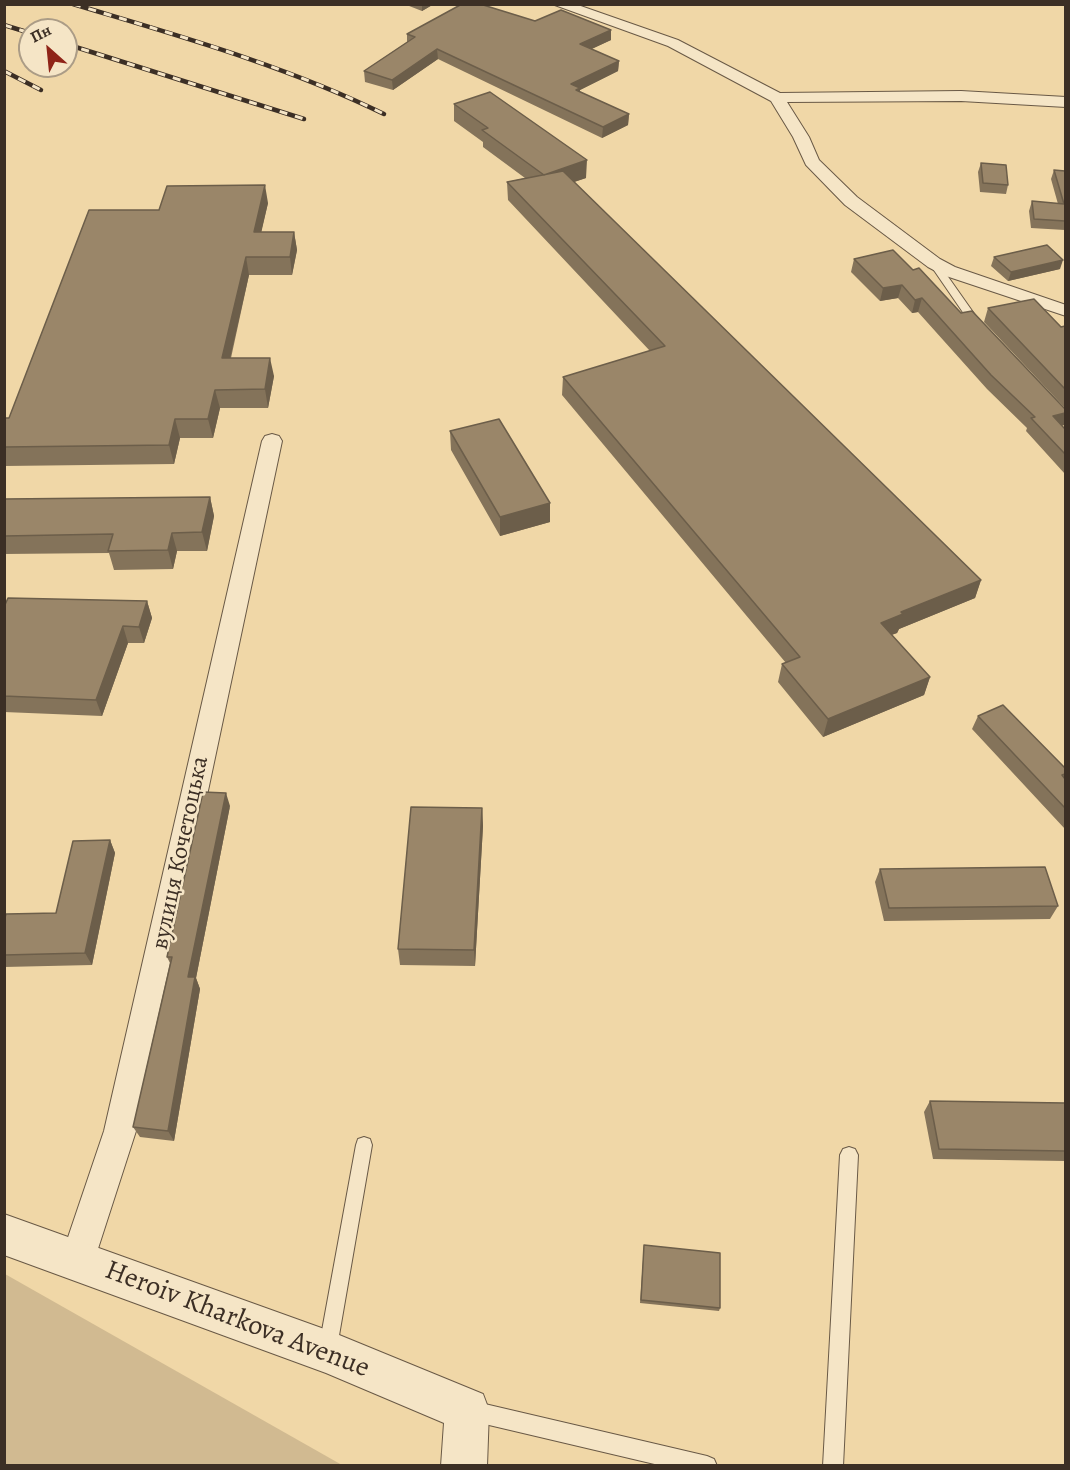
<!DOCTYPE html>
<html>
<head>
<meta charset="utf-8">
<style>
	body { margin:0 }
	#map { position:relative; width:1070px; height:1470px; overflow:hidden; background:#f0d7a7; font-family:Alegreya,serif }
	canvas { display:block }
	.frame { position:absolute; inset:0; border:6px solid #3c2f25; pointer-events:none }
	.north { position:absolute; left:18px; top:18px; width:60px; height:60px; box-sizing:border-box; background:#f5e5c6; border:2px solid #ab9c86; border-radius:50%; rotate:333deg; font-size:16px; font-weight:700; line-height:24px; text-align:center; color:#3c2f25 }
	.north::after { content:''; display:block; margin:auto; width:21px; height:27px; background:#8f2418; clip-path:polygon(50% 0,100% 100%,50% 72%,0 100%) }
</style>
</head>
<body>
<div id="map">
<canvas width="1070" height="1470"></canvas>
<div class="frame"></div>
<div class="north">Пн</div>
</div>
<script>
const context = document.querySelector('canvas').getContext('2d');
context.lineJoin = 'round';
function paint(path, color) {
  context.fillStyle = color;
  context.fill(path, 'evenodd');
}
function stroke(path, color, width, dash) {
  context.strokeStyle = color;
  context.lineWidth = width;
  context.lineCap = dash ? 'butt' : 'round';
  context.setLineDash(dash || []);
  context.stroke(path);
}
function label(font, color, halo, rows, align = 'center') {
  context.font = font + ' Alegreya,serif';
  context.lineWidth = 5;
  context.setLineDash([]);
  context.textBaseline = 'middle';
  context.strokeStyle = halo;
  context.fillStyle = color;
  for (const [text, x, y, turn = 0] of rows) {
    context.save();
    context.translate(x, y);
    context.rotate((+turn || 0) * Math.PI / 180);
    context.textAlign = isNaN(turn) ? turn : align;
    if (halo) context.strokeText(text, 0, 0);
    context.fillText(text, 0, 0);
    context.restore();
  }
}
paint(new Path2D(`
	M4,1274H5L342,1465H5Z`), '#d1ba91');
const service = new Path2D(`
	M931,261H937L982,325L981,327H973L929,263Z
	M364,1137L370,1139L372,1145L337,1347L335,1354L328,1356L321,1354L319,1347L356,1145L358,1139Z
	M849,1147L855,1149L858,1155L843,1466H823L840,1155L843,1149Z
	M472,1401L707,1456L714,1459L717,1466H663L472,1421L465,1418L462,1411L465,1404Z`);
const minor = new Path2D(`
	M552,4H575L678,40L780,93L961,91L1066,97V107L961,101L787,102L809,137L819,160L857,197L940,259L955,267L1066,305V316L943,275L928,267L845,205L806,165L793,137L771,101L668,46Z
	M272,434L279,436L282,441L136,1131L94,1261L89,1273L77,1278L65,1273L60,1261L104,1131L262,441L265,436Z`);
const tertiary = new Path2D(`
	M4,1214L327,1330L483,1394L489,1410L487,1466H441L444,1423L326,1373L4,1255Z`);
stroke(service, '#695946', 2);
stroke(minor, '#695946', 2);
stroke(tertiary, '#695946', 2);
paint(service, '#f5e5c6');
paint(minor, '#f5e5c6');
paint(tertiary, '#f5e5c6');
const rail = new Path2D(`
	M73,4C179,36 284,65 384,114
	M4,25L30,33
	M66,44L304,119
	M4,71L41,90`);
stroke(rail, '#3c2f25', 4.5);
stroke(rail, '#f5e5c6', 3, [8]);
paint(new Path2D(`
	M404,4H434L422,11Z
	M535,21L611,30V40L591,49L619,61L618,71L580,90V92L629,114L628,125L602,138L438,59L393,90L365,82L364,71L407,42V34Z
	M454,104L586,178L574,182L981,580L975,598L899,629L897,633L891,635L930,677L924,695L823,737L778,682L782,664L786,663L562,395L563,377L650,351L508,200L507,182L525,178L483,147V142L454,121Z
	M981,163L1008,185L1006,194L980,192L978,172Z
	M1054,170L1065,171V230L1031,228L1029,211L1032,201L1058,204L1051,179Z
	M268,203L261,232H294L297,250L292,275H249L231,358L274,376L268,408H220L213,438H180L174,464L4,466V418H9L159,210Z
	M893,250L1065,429V474L1026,431L1027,428L987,389L918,312L912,313L898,298L880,301L851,272L854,259Z
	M994,257L1060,269L1008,281L991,266Z
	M988,308L1061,327L1065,326V408L984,322Z
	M450,431L550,503V522L500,536L451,450Z
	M210,497L214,516L207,551H177L173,569L114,570L109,553L4,554V499Z
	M147,601L152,618L144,643H128L102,716L4,712V607Z
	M978,716L1065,768V829L972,729Z
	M230,806L196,978L200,989L174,1141L140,1137L133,1127L170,963L167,957Z
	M482,808L483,826L475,966L400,965L398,949Z
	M110,840L115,853L92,965L4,967V921L56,913Z
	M880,869L1058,906L1050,919L884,921L875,882Z
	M930,1101L1065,1103V1161L933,1159L924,1112Z
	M644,1245L720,1308L719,1311L640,1303Z`), '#84735a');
paint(new Path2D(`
	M422,4H434L422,11Z
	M611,30V40L579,55L580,44Z
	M437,49L438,59L393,90L392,80Z
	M619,61L618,71L580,90V98L571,84Z
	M629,114L628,125L602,138L603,127Z
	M587,160L586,178L544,192V175Z
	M265,185L268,203L257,251L254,232Z
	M294,232L297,250L292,275L290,257Z
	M246,257L249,275L226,376L222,358Z
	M1063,260L1060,269L1008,281L1011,272Z
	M902,285L898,298L880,301L883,288Z
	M922,298L918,312L912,313L915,300Z
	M270,358L274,376L268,408L265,389Z
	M215,390L220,408L213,438L208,419Z
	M1065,413V425L1047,429L1053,416Z
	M175,419L180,438L174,464L169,445Z
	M210,497L214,516L207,551L202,532Z
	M550,503V522L500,536V517Z
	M172,533L177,551L173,569L168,550Z
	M981,580L975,598L899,629L897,633L875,641L881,623L901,612Z
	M147,601L152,618L144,643L139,627Z
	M123,626L128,643L102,716L96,700Z
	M930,677L924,695L823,737L828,719Z
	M226,793L230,806L196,978L200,989L174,1141L168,1131L188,977Z
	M482,808L483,826L475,966L474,950Z
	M110,840L115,853L92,965L85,953Z`), '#6c5e4a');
const building = new Path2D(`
	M462,4H480L535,21L561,10L611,30L580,44L619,61L571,84L580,88L576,90L629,114L603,127L437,49L392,80L364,71L415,37L407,34Z
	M490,92L587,160L544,175L482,130L488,128L454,104Z
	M981,163L1006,165L1008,185L983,183Z
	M1054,170L1065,171V221L1034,219L1032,201L1064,204Z
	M563,171L981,580L901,612L903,614L881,623L930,677L828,719L782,664L800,657L563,377L665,346L507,182Z
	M265,185L254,232H294L290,257H246L222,358H270L265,389L215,390L208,419H175L169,445L4,447V418H9L89,210H159L167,186Z
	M1047,245L1063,260L1011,272L994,257Z
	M893,250L913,270L919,268L961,313L972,311L1065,409V413L1053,416L1065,429V454L1031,418L1035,417L991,375L922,298L915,300L902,285L883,288L854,259Z
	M1034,299L1061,327L1065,326V389L988,308Z
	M499,419L550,503L500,517L450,431Z
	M210,497L202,532L172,533L168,550L108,551L113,534L4,536V499Z
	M8,598L147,601L139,627L123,626L96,700L4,696V607Z
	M1003,705L1065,768V774L1062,775L1065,779V808L978,716Z
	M203,792L226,793L188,977H195L168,1131L133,1127L172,957H167Z
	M411,807L482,808L474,950L398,949Z
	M110,840L85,953L4,955V921L6,914L56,913L73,841Z
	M1045,867L1058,906L889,908L880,869Z
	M930,1101L1065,1103V1151L939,1149Z
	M644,1245L720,1253V1308L641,1300Z`);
paint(building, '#9a8669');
stroke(building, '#6c5e4a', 1.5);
label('24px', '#3c2f25', '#f5e5c6', [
	["вулиця Кочетоцька",181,853,-78]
]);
label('28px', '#3c2f25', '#f5e5c6', [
	["Heroiv Kharkova Avenue",237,1320,21]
]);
</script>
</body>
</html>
